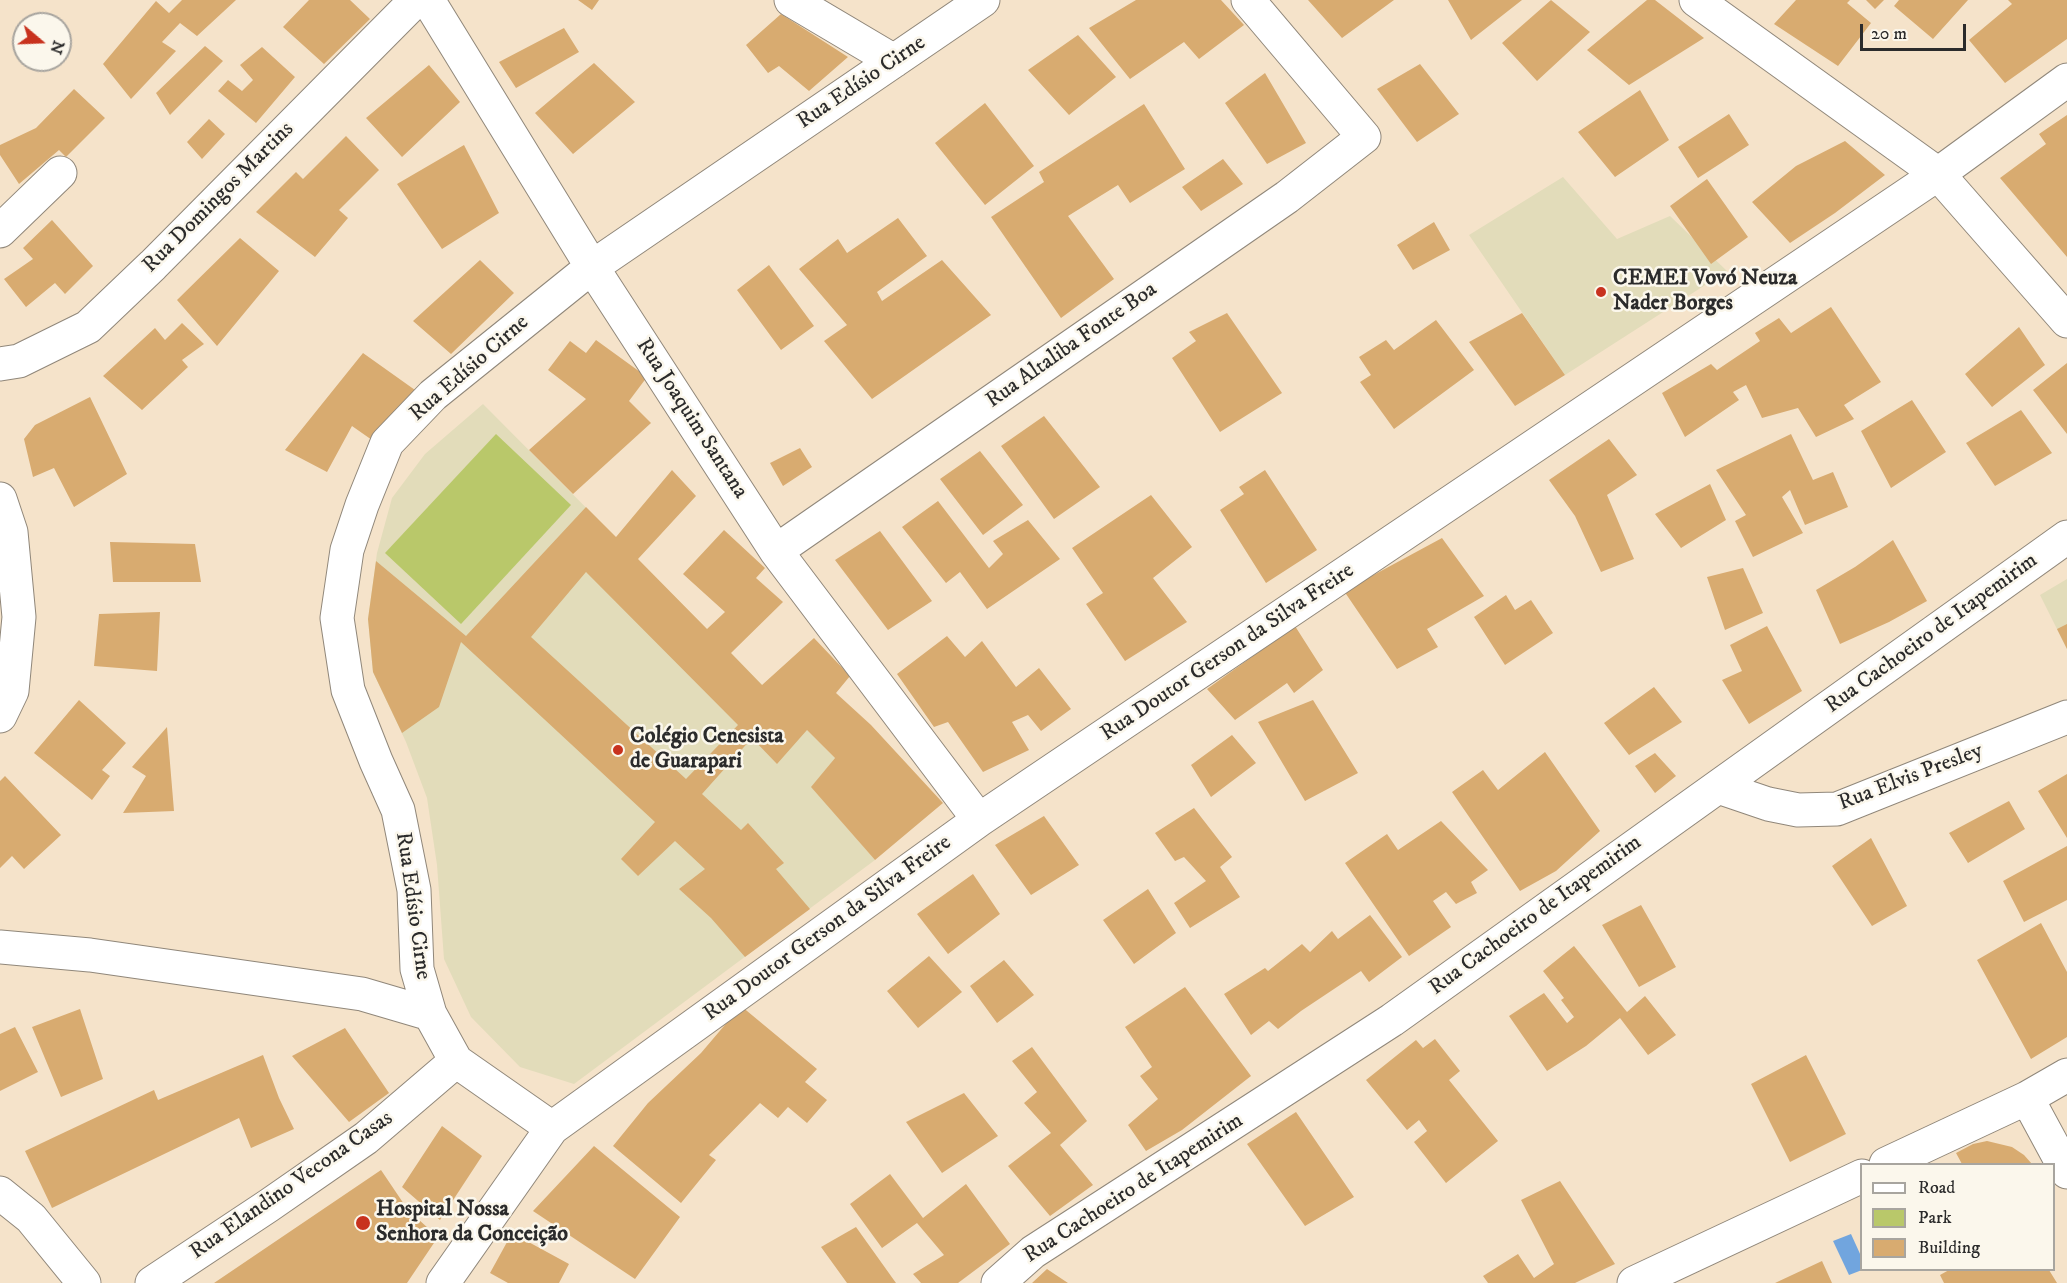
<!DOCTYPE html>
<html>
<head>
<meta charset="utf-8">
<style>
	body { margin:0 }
	#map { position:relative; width:2067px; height:1283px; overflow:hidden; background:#f5e3ca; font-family:"IM FELL DW Pica",serif }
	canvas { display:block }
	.legend { position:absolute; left:1860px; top:1163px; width:195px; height:108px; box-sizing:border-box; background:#fbf7ec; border:2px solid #a8a59f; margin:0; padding:8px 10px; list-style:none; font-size:18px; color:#2b2b2b }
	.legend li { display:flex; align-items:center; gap:12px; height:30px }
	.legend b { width:30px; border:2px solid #a8a59f }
	.north { position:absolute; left:12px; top:12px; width:60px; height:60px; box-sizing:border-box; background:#fbf7ec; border:2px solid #a8a59f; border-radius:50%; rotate:109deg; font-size:16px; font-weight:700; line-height:24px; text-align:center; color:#2b2b2b }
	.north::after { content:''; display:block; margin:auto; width:21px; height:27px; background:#c8321e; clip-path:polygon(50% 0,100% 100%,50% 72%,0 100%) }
	.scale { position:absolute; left:1860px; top:24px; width:106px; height:27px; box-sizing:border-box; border:3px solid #2b2b2b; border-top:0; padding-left:8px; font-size:18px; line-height:21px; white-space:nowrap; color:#2b2b2b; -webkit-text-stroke:4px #fbf7ec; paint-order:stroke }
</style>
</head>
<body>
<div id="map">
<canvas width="2067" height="1283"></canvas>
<ul class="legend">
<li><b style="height:8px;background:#fff"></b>Road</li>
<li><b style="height:16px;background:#b9c86a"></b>Park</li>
<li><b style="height:16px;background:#d8ab70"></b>Building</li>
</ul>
<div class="north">N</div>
<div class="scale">20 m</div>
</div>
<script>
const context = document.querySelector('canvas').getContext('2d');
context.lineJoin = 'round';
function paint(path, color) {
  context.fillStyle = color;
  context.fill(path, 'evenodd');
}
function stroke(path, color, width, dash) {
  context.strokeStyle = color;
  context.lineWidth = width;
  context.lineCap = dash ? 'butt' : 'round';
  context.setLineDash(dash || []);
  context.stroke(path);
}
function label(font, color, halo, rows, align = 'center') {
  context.font = font + ' "IM FELL DW Pica",serif';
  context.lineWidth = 5;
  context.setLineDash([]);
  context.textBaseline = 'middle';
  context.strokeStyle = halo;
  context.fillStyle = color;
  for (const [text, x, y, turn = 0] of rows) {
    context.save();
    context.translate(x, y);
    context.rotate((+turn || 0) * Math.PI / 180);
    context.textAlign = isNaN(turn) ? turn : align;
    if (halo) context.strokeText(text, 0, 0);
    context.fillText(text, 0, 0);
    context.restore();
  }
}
paint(new Path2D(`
	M1563,177L1617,239L1670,216L1727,271L1565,375L1469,235Z
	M483,404L835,758L812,787L875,860L574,1084L520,1067L471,1017L444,959L437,865L427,798L406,742L373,672L368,619L377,553L392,498L425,454Z
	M2067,579V649L2040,595Z`), '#e2dcba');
paint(new Path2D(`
	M496,434L571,505L461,624L385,553Z`), '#b9c86a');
paint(new Path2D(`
	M1851,1234L1861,1256L1862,1270L1849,1275L1833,1241Z`), '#71a5de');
paint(new Path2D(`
	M182,0H236L197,36L180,23L162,42L176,51L131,99L103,64L156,1L169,13Z
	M309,0H350L370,19L324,64L283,27Z
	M578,0H599L592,10Z
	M1136,0H1221L1244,25L1199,59L1184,42L1130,79L1089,28Z
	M1308,0H1394L1342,38Z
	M1448,0H1522L1471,40Z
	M1551,0L1590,32L1537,81L1502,43Z
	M1647,0H1655L1704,38L1629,85L1587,50Z
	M1796,0H1850L1847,3L1871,23L1838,66L1774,24Z
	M1866,0H1884L1875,9Z
	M1899,0H1968L1933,39L1894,6Z
	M2008,0H2067V39L2005,83L1969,40L2012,4Z
	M781,14L848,57L809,91L779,66L768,73L746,45Z
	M564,28L579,52L516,88L499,62Z
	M1078,35L1116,77L1069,115L1028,70Z
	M205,46L223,61L170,115L156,93Z
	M262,47L295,77L256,123L218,91L228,80L242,91L253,80L240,65Z
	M594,63L635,102L573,154L535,113Z
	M1420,64L1459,114L1417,142L1377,89Z
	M429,65L460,102L402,157L366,118Z
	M1265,73L1306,143L1267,164L1225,103Z
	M74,89L105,118L66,157L59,150L19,184L0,155V145L36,128Z
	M1640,90L1669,140L1615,177L1578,132Z
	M985,103L1034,166L985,205L935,143Z
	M1144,104L1185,169L1130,203L1118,185L1068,216L1114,279L1061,318L991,217L1044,182L1039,172Z
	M1729,114L1749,145L1698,178L1678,147Z
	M2067,115V257L2000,178L2046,144L2039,134Z
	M209,119L225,134L202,159L187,142Z
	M346,136L379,170L339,210L348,218L315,257L256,212L296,172L303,179Z
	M1845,141L1885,175L1835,213L1790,243L1752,202L1796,166Z
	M464,145L499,213L442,249L397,184Z
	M1223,159L1243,184L1201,211L1182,187Z
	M1707,179L1748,237L1711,264L1670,206Z
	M898,218L927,256L877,292L882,301L942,260L991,315L872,399L824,341L847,325L799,269L838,239L847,253Z
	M52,220L93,266L65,294L55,283L26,307L4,279L33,259L23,248Z
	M1434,222L1450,250L1413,270L1397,245Z
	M240,238L279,271L217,346L177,300Z
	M480,260L514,293L451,354L413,321Z
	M769,265L814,326L781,350L737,290Z
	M1831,307L1881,382L1844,405L1854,419L1816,437L1798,408L1762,418L1746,385L1733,392L1739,400L1685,437L1662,393L1711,364L1717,370L1760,341L1755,333L1779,318L1791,333Z
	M1227,313L1282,393L1220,432L1172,358L1196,341L1189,332Z
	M1522,313L1565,375L1515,406L1469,342Z
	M1436,320L1474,370L1394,429L1360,382L1371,375L1359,357L1386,340L1394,350Z
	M182,323L204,344L182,360L188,367L142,410L103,376L155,328L165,340Z
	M2019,327L2045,365L1992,407L1965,374Z
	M596,340L647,377L629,401L651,423L573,494L529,450L586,399L548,370L570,341L586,353Z
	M363,353L415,390L372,440L352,426L327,472L285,450Z
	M2067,363V434L2033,390Z
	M90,397L127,474L74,507L54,468L33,477L24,439L35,425Z
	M1912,400L1946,452L1891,488L1861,431Z
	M2021,410L2052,453L1995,486L1966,443Z
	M1044,416L1100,487L1054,519L1001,446Z
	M1791,434L1813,480L1833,472L1848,507L1805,525L1790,490L1782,497L1803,533L1753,557L1735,521L1746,515L1716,470Z
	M1609,439L1637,475L1607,495L1634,559L1601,572L1575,516L1549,480Z
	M800,448L812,467L783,486L770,463Z
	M980,451L1023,505L983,535L940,479Z
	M672,470L696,496L638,559L707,629L725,612L683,574L724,530L765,568L756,578L783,602L731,653L762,685L814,638L850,676L836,693L871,725L943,803L875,860L811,787L835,758L807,730L777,764L752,738L702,794L741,830L748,823L784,863L776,869L810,909L745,957L711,918L679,889L705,869L675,841L638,876L621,859L655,822L461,642L439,707L402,733L373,672L368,619L376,561L466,636L586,507L616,537ZM586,572L738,725L686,779L531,637Z
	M1265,470L1317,550L1266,583L1220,510L1244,494L1239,487Z
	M1710,484L1726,520L1681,548L1655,514Z
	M1151,495L1192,547L1153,578L1187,622L1125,661L1086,604L1103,593L1072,548Z
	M938,501L989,568L1003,554L993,541L1028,520L1060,559L987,609L960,572L946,583L902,527Z
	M880,531L932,601L888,630L835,560Z
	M1442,538L1484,596L1427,629L1438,647L1397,669L1344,591Z
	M1893,540L1927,601L1889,622L1840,644L1816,590L1855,567Z
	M110,542L195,544L201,582H113Z
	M1743,568L1763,613L1725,630L1707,577Z
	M1506,595L1515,610L1531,600L1553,633L1505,665L1474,617Z
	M160,612L157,671L94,666L99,614Z
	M2067,624V649L2057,629Z
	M1295,626L1323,670L1294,693L1287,683L1235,720L1207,689Z
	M1767,626L1802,691L1749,724L1722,680L1742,671L1730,645Z
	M947,636L965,657L982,641L1016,687L1039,668L1071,709L1041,731L1028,715L1012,722L1029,750L983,772L948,722L934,727L897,674Z
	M1654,687L1682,722L1629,755L1604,723Z
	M79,700L126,743L102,770L110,776L92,800L34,753Z
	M1313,700L1358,773L1305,801L1258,722Z
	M167,727L174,811L123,813L146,776L132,767Z
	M1232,735L1256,763L1211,797L1191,765Z
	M1545,752L1600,831L1556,871L1520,891L1452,792L1483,770L1498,790Z
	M1655,753L1676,776L1655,793L1635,766Z
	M2067,774V838L2038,791Z
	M5,776L61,835L24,869L12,856L0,868V781Z
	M2009,801L2025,829L1968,863L1949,833Z
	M1194,808L1232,857L1220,867L1240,897L1190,928L1174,903L1206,881L1184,857L1175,861L1155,833Z
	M1044,816L1079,865L1031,895L995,845Z
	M1441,821L1488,870L1471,882L1477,893L1456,904L1446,892L1433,901L1451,927L1409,956L1345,863L1387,834L1398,850Z
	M1871,838L1907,906L1872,926L1832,866Z
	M2067,846V900L2024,922L2003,881Z
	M973,874L1000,914L948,954L917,914Z
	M1148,889L1176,933L1134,964L1103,920Z
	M1641,905L1676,967L1639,987L1602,925Z
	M1370,915L1402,957L1369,982L1361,971L1301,1011L1278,1029L1269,1021L1251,1035L1224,994L1265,968L1268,971L1302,944L1310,952L1332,931L1338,939Z
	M2041,923L2067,972V1037L2031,1059L1977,960Z
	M1574,946L1627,1012L1645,996L1676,1035L1648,1055L1620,1018L1586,1046L1547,1071L1509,1016L1544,993L1567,1023L1574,1017L1561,1000L1564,998L1543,971Z
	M929,956L962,992L918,1028L887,991Z
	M1004,960L1034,995L997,1023L970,986Z
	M1185,987L1251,1076L1182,1130L1146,1151L1128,1125L1158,1099L1140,1076L1152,1067L1125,1027Z
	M741,1006L817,1069L805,1082L827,1100L807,1123L788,1107L778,1118L760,1103L709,1155L716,1160L681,1203L613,1146L648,1103L701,1053Z
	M80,1009L103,1079L61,1097L32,1027Z
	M15,1027L38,1072L0,1091V1034Z
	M345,1028L389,1093L349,1122L292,1056Z
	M1435,1039L1460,1071L1449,1080L1498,1141L1446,1183L1414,1142L1427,1131L1419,1120L1407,1130L1366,1080L1416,1040L1423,1048Z
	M1032,1047L1087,1121L1060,1145L1093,1185L1050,1216L1008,1166L1051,1133L1024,1103L1037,1092L1012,1061Z
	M263,1055L279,1098L294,1129L251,1148L239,1118L52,1208L25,1151L154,1090L158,1100Z
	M1806,1055L1846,1134L1790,1162L1751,1084Z
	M964,1093L998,1136L942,1173L906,1122Z
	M1296,1112L1354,1197L1305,1226L1247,1144Z
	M442,1126L482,1156L440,1220L402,1187Z
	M1987,1141L2012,1147L2024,1155L2032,1164H1962L1956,1153L1973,1144Z
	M594,1146L680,1217L635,1279L533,1211Z
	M381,1170L408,1210L438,1237L407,1283H214Z
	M890,1174L923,1218L966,1184L1010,1244L958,1283H921L913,1274L944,1255L917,1223L882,1248L850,1204Z
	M1560,1181L1615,1264L1575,1283H1488L1483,1276L1518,1254L1534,1278L1554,1264L1521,1200Z
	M856,1227L896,1283H847L821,1247Z
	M512,1233L569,1264L559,1283H508L490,1273Z
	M1822,1261L1832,1283H1775Z
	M1047,1269L1068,1283H1032Z
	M1949,1270H2049L2057,1283H1944L1940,1275Z`), '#d8ab70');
const minor = new Path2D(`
	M428,0L592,267L776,551L979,820
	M791,0L894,61
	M1696,0L1938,174L2067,321
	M0,231L60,173
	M0,364L19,361L88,327L153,265L416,0
	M0,499L11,532L19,617L12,691L0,716
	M776,551L1287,197L1364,137L1248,0
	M1718,787L1768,804L1798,810L1837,809L2067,717
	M0,947L90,955L362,994L430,1014
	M2027,1098L2067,1172
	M552,1128L456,1061L430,1014L417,969L414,890L398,810L376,761L348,690L337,618L347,550L362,505L387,443L433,395L592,267L983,0
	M1886,1164L2027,1098L2067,1075
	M0,1193L31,1218L84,1283
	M152,1283L268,1206L366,1138L456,1061
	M443,1283L552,1128L979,820L1938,174L2067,80
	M998,1283L1033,1252L1392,1020L2067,537
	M1634,1283L1862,1176`);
stroke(minor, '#90877a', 35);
stroke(minor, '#fff', 33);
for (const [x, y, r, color] of [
	[1601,292,6,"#c8321e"],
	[618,750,6,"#c8321e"],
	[363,1223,8,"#c8321e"]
]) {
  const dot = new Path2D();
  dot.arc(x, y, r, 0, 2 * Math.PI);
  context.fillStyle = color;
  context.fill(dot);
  stroke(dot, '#fbf7ec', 2);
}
label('22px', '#2b2b2b', '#fbf7ec', [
	["Rua Edísio Cirne",862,83,-34],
	["Rua Domingos Martins",219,198,-45],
	["Rua Altaliba Fonte Boa",1072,346,-35],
	["Rua Edísio Cirne",470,369,-41],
	["Rua Joaquim Santana",691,419,57],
	["Rua Cachoeiro de Itapemirim",1932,634,-36],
	["Rua Doutor Gerson da Silva Freire",1228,653,-34],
	["Rua Elvis Presley",1911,778,-21],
	["Rua Edísio Cirne",412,906,82],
	["Rua Cachoeiro de Itapemirim",1536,916,-36],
	["Rua Doutor Gerson da Silva Freire",828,929,-36],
	["Rua Elandino Vecona Casas",292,1186,-35],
	["Rua Cachoeiro de Itapemirim",1134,1189,-33]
]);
label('bold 22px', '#2b2b2b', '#fbf7ec', [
	["CEMEI Vovó Neuza",1613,279],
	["Nader Borges",1613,304],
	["Colégio Cenesista",630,737],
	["de Guarapari",630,762],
	["Hospital Nossa",376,1210],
	["Senhora da Conceição",376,1235]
], 'left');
</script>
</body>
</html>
